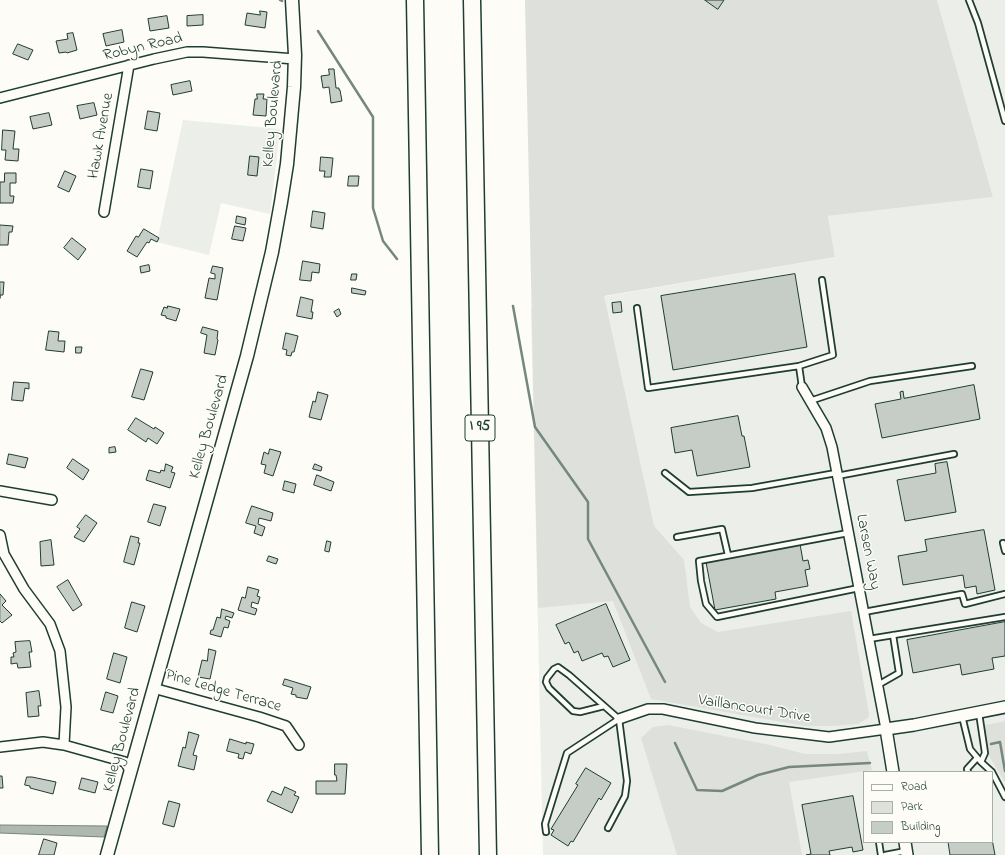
<!DOCTYPE html>
<html>
<head>
<meta charset="utf-8">
<style>
	body { margin:0 }
	#map { position:relative; width:1005px; height:855px; overflow:hidden; background:#fdfcf7; font-family:"Indie Flower",sans-serif }
	canvas { display:block }
	.legend { position:absolute; left:863px; top:771px; width:130px; height:72px; box-sizing:border-box; background:#fdfcf7; border:1px solid #a4b0a9; margin:0; padding:5px 7px; list-style:none; font-size:12px; color:#1f3d34 }
	.legend li { display:flex; align-items:center; gap:8px; height:20px }
	.legend b { width:20px; border:1px solid #a4b0a9 }
</style>
</head>
<body>
<div id="map">
<canvas width="1005" height="855"></canvas>
<ul class="legend">
<li><b style="height:5px;background:#fdfcf7"></b>Road</li>
<li><b style="height:11px;background:#dde0db"></b>Park</li>
<li><b style="height:11px;background:#c6cdc7"></b>Building</li>
</ul>
</div>
<script>
const context = document.querySelector('canvas').getContext('2d');
context.lineJoin = 'round';
function paint(path, color) {
  context.fillStyle = color;
  context.fill(path, 'evenodd');
}
function stroke(path, color, width, dash) {
  context.strokeStyle = color;
  context.lineWidth = width;
  context.lineCap = dash ? 'butt' : 'round';
  context.setLineDash(dash || []);
  context.stroke(path);
}
function label(font, color, halo, rows, align = 'center') {
  context.font = font + ' "Indie Flower",sans-serif';
  context.lineWidth = 3;
  context.setLineDash([]);
  context.textBaseline = 'middle';
  context.strokeStyle = halo;
  context.fillStyle = color;
  for (const [text, x, y, turn = 0] of rows) {
    context.save();
    context.translate(x, y);
    context.rotate((+turn || 0) * Math.PI / 180);
    context.textAlign = isNaN(turn) ? turn : align;
    if (halo) context.strokeText(text, 0, 0);
    context.fillText(text, 0, 0);
    context.restore();
  }
}
paint(new Path2D(`
	M937,0H1005V721L984,725L989,756L1005,783V855H543L531,309L835,257L828,216L993,197ZM864,772H992V842H864Z
	M183,120L280,129L270,214L221,203L209,255L157,242Z`), '#eceee9');
paint(new Path2D(`
	M525,0H937L993,197L828,216L835,257L604,296L654,526L684,560L690,607L701,623L718,632L851,611L869,714L868,718L858,724L833,726H805L651,699L613,601L538,608Z
	M1005,721V783L989,756L984,725Z
	M668,725L770,745L805,754H838L867,751L872,770L789,782L802,855H677L641,738L653,727Z`), '#dde0db');
const water = new Path2D(`
	M0,825L107,826L104,837L0,833Z`);
paint(water, '#aeb8b1');
stroke(water, '#75877f', 1);
stroke(new Path2D(`
	M280,0L282,1
	M318,31L373,117V208L383,241L397,259
	M513,306L535,427L588,502V539L665,682
	M675,743L697,790L722,791L758,775L789,767L870,763
	M991,744L1000,742L1005,771`), '#75877f', 2.5);
const building = new Path2D(`
	M705,0H724L718,9Z
	M260,11L267,12L265,28L245,25L247,13L260,15Z
	M203,15V25L187,26V16Z
	M167,16L169,28L150,31L148,19Z
	M122,30L124,42L106,46L103,34Z
	M73,33L77,50L67,53L66,52L59,53L56,41L68,39L67,34Z
	M18,44L33,50L28,60L13,54Z
	M329,69H334L336,88H339V90H340L342,101L331,103L329,87L323,88L321,76L329,75Z
	M190,81L192,91L173,95L171,85Z
	M257,94H264L263,99H267L266,116L253,115L255,99H257Z
	M94,103L97,115L80,119L77,106Z
	M148,111L160,113L157,131L145,129Z
	M49,113L52,125L33,129L30,117Z
	M3,130L15,131L13,149H19L18,161L5,160L6,150H2Z
	M250,156L259,157L257,176L248,175Z
	M321,157L333,158L331,177H324L325,171H320Z
	M141,169L153,171L150,189L138,187Z
	M65,171L76,176L69,192L58,187Z
	M5,173H16V183H10V196H14L13,203H0V182H4Z
	M349,176H359L358,186H348Z
	M313,211L325,213L323,229L311,227Z
	M237,216L246,218L245,225L236,223Z
	M0,225L13,226L12,232H9L8,245H0Z
	M235,226L246,228L243,241L232,239Z
	M144,229L159,238L157,242L151,239L149,243L147,242L137,257L127,251L136,236L138,237Z
	M72,238L86,249L78,260L64,248Z
	M303,261L320,264L319,273L312,272L311,281L300,280Z
	M149,265L150,271L141,273L140,267Z
	M213,266L223,268L217,300L205,298L209,278L215,279V274L211,273Z
	M352,274H357L356,280H351Z
	M795,274L807,347L673,370L661,296Z
	M0,282H4L3,295H0V298Z
	M352,288L366,291L365,295L352,293Z
	M301,297L313,300L311,312H313L312,319L297,316Z
	M621,302L622,312L613,313L612,303Z
	M168,306L180,309L176,321L166,318V316L161,315L164,307L167,308Z
	M339,309L341,314L337,317L334,312Z
	M203,327L218,331L217,339L218,340L215,355L204,353L207,335L201,333Z
	M49,331L59,332L58,341H65L64,352L46,350Z
	M286,333L298,336L294,352H292L291,356L286,355L287,350L283,349Z
	M76,347H82L81,353H76Z
	M141,369L153,372L144,400L132,397Z
	M14,382L29,383V389L25,388L23,401L12,400Z
	M974,385L980,419L882,438L875,404L901,399L900,392L903,391L904,398Z
	M318,392L328,395L321,420L309,417L313,401L315,402Z
	M738,416L742,436H744L750,467L697,476L692,450L675,453L671,428Z
	M136,418L154,429L155,427L164,433L157,444L148,438L146,442L128,430Z
	M115,447L116,452L109,453V448Z
	M270,449L281,452L273,476L264,473L266,465L261,464L264,452L268,454Z
	M9,454L28,458L25,468L7,464Z
	M73,459L89,470L83,480L67,468Z
	M947,462L956,512L905,521L897,480L936,473L935,464Z
	M166,464L173,467L171,472L175,473L170,488L146,480L149,470L160,473L161,470L164,471Z
	M315,464L322,467L321,471L313,469Z
	M317,475L334,482L331,491L314,485Z
	M285,481L296,484L294,493L283,490Z
	M154,504L166,507L160,526L148,522Z
	M252,506L273,513L271,521L259,518L258,524L265,527L262,536L254,533L256,526L246,523Z
	M86,515L97,523L84,542L74,537L80,529L77,527Z
	M984,530L995,590L977,594L976,586L965,588L963,575L903,585L898,556L927,551L925,540Z
	M131,536L139,538L138,543H140L134,565L124,562Z
	M51,540L54,565L41,566L40,542Z
	M327,541L331,542L329,552L325,551Z
	M800,544L803,561L808,560L810,569L805,570L808,586L775,592L776,599L715,610L706,562Z
	M269,556L278,559L276,564L267,561Z
	M68,580L82,605L73,611L57,587Z
	M248,587L259,590L257,596L260,597L258,604L252,602L251,607L257,609L255,615L238,610L242,597L245,598Z
	M0,594L6,601L2,605L12,615L2,623L0,621Z
	M132,602L145,606L137,632L125,628Z
	M606,604L630,660L613,667L608,656L604,657L602,653L582,661L578,651L574,653L569,642L565,644L556,625Z
	M222,609L234,613L232,618L226,616L225,619L230,621L228,628L224,627L221,637L210,634L211,630H213L217,617L220,618Z
	M1005,622V656L992,658L994,669L962,675L960,664L913,673L907,640Z
	M30,641L32,652H29L31,667L18,668L17,663L11,664V657H14L13,653L16,652L15,642Z
	M209,649L216,651L210,679L198,677L202,660L207,661Z
	M114,653L127,657L120,683L107,679Z
	M285,679L311,687L307,699L296,697V695L291,694L293,688L283,685Z
	M39,691L41,706H38L39,716L28,717L26,693Z
	M106,692L118,696L113,713L101,710Z
	M189,732L199,735L193,755L197,756L194,770L178,766L183,747L185,748Z
	M230,739L246,744V742L254,744L251,754L245,752L243,759L238,758L239,754L227,751Z
	M335,764H347L345,794H316V781H337L336,775H335Z
	M586,768L611,783L601,800L599,798L573,842L571,841L568,846L551,835L554,830L551,829L578,785L576,784Z
	M0,776H2L3,788H0Z
	M27,777H32L56,782L53,794L30,788V786L25,785Z
	M82,778L98,782L95,793L79,789Z
	M285,787L296,792L294,795L299,797L292,813L267,801L272,791L281,795Z
	M853,796L863,850L853,852L852,847L829,851L830,855H806L811,854L802,805Z
	M169,801L180,804L174,827L163,824Z
	M44,839L57,843L54,855H39Z
	M992,839L995,855H950L948,842H992Z`);
paint(building, '#c6cdc7');
stroke(building, '#1f3d34', 1);
const service = new Path2D(`
	M969,0L978,23L1005,121
	M637,308L648,388L799,366L802,387
	M799,366L833,355L822,280
	M810,401L870,381L972,366
	M665,473L689,492L752,488L836,473
	M837,476L954,454
	M848,533L699,561L701,581L706,604L717,617L859,588
	M677,537L722,529L728,555
	M1003,543L1005,551
	M864,612L962,594L965,604L1005,594
	M869,639L1005,617
	M878,685L899,673L893,635
	M604,706L580,712L573,711L549,688L546,682L547,678L554,669L558,667L569,675L619,719L627,781L625,796L608,828
	M979,713L985,753L981,762
	M962,716L970,749L981,762L992,772
	M968,772L967,769L977,758
	M992,772L1005,797
	M546,832L545,824L567,753L619,719
	M879,842L881,855
	M885,855L906,851`);
const minor = new Path2D(`
	M0,98L154,59L187,52H203L295,59
	M104,212L129,65
	M0,491L52,500
	M0,535L4,554L24,589L50,624L60,651L66,707L64,745
	M153,688L259,717L286,726L299,745
	M619,719L648,709H663L755,728L829,737L886,729L832,447L826,428L802,387
	M0,747L43,742L64,745L125,762L131,772`);
const tertiary = new Path2D(`
	M893,772L886,729L914,725L1005,707
	M905,842L907,855`);
const secondary = new Path2D(`
	M107,855L247,356L272,252L281,202L287,164L294,87L295,55L292,0`);
const motorway = new Path2D(`
	M415,0L430,855
	M472,0L488,855`);
stroke(service, '#1f3d34', 8);
stroke(minor, '#1f3d34', 12);
stroke(tertiary, '#1f3d34', 14);
stroke(secondary, '#1f3d34', 15);
stroke(motorway, '#1f3d34', 19);
stroke(service, '#fdfcf7', 4.5);
stroke(minor, '#fdfcf7', 9);
stroke(tertiary, '#fdfcf7', 11);
stroke(secondary, '#fdfcf7', 12);
stroke(motorway, '#fdfcf7', 16);
for (const [x, y, w] of [
	[480,428,30]
]) {
  const box = new Path2D();
  box.roundRect(x - w / 2, y - 13, w, 26, 3);
  context.fillStyle = '#fdfcf7';
  context.fill(box);
  stroke(box, '#1f3d34', 1);
}
label('bold 15px', '#1f3d34', null, [
	["I 95",480,428]
]);
label('16px', '#1f3d34', '#fdfcf7', [
	["Robyn Road",143,48,-13],
	["Kelley Boulevard",274,114,-85],
	["Hawk Avenue",102,136,-80],
	["Kelley Boulevard",210,427,-74],
	["Larsen Way",867,552,79],
	["Pine Ledge Terrace",223,692,16],
	["Vaillancourt Drive",754,710,9],
	["Kelley Boulevard",123,740,-75]
]);
</script>
</body>
</html>
